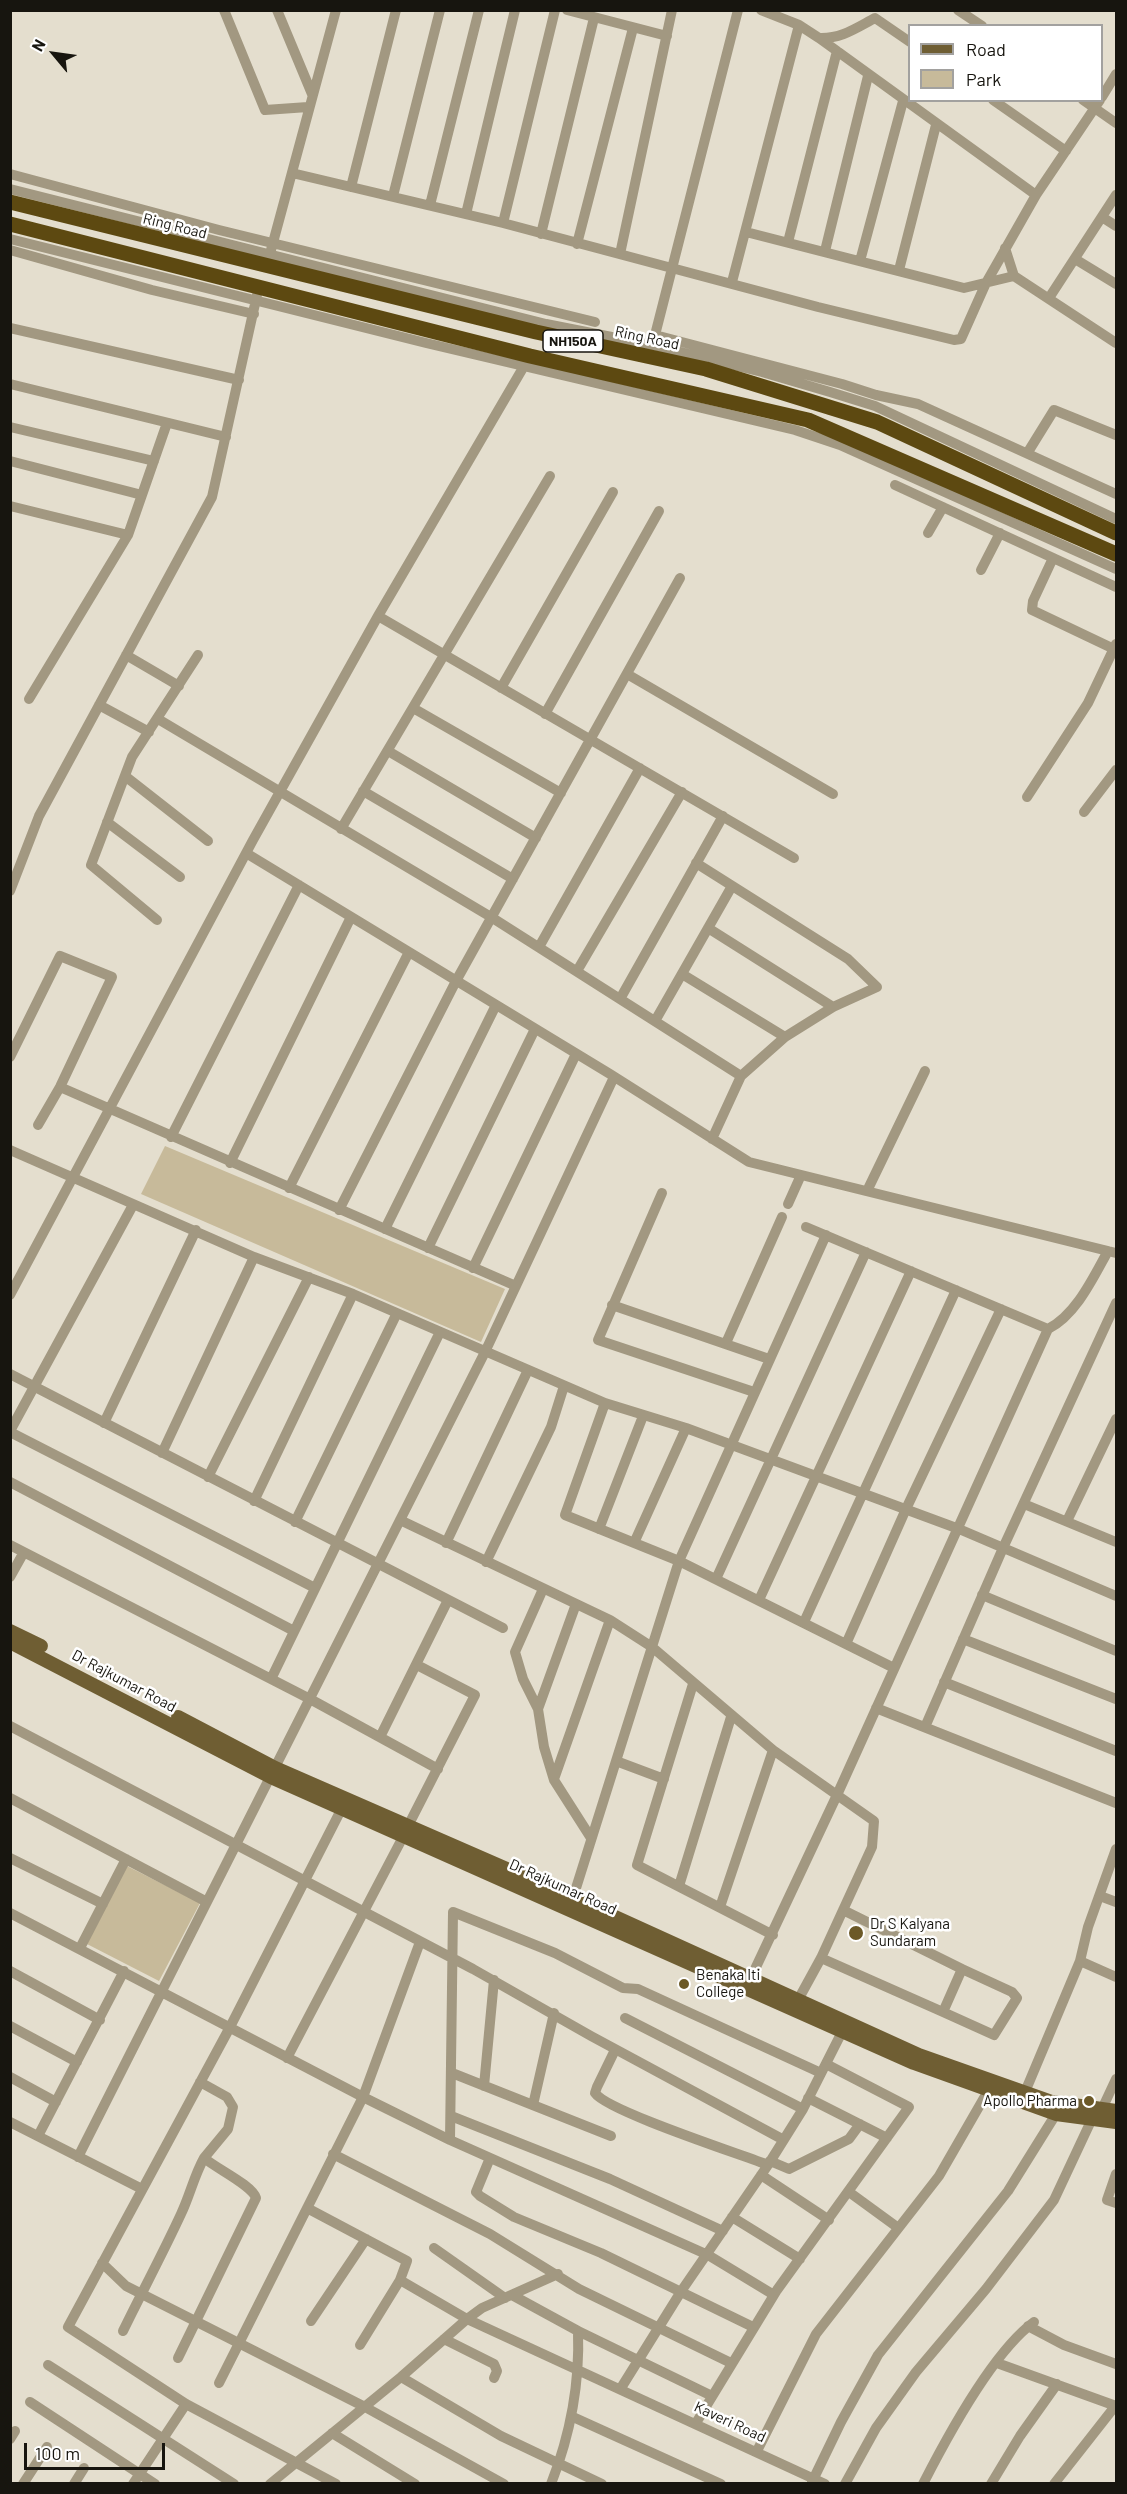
<!DOCTYPE html>
<html>
<head>
<meta charset="utf-8">
<style>
	body { margin:0 }
	#map { position:relative; width:1127px; height:2494px; overflow:hidden; background:#e4dece; font-family:Barlow,sans-serif }
	canvas { display:block }
	.frame { position:absolute; inset:0; border:12px solid #17150f; pointer-events:none }
	.legend { position:absolute; left:908px; top:24px; width:195px; height:78px; box-sizing:border-box; background:#fff; border:2px solid #a2a19f; margin:0; padding:8px 10px; list-style:none; font-size:18px; color:#17150f }
	.legend li { display:flex; align-items:center; gap:12px; height:30px }
	.legend b { width:30px; border:2px solid #a2a19f }
	.north { position:absolute; left:24px; top:24px; width:60px; height:60px; -webkit-text-stroke:4px #fff; paint-order:stroke; rotate:299deg; font-size:16px; font-weight:700; line-height:24px; text-align:center; color:#17150f }
	.north::after { content:''; display:block; margin:auto; width:21px; height:27px; background:#17150f; clip-path:polygon(50% 0,100% 100%,50% 72%,0 100%) }
	.scale { position:absolute; left:24px; top:2443px; width:141px; height:27px; box-sizing:border-box; border:3px solid #17150f; border-top:0; padding-left:8px; font-size:18px; line-height:21px; white-space:nowrap; color:#17150f; -webkit-text-stroke:4px #fff; paint-order:stroke }
</style>
</head>
<body>
<div id="map">
<canvas width="1127" height="2494"></canvas>
<div class="frame"></div>
<ul class="legend">
<li><b style="height:8px;background:#6f5e33"></b>Road</li>
<li><b style="height:16px;background:#c7ba9a"></b>Park</li>
</ul>
<div class="north">N</div>
<div class="scale">100 m</div>
</div>
<script>
const context = document.querySelector('canvas').getContext('2d');
context.lineJoin = 'round';
function paint(path, color) {
  context.fillStyle = color;
  context.fill(path, 'evenodd');
}
function stroke(path, color, width, dash) {
  context.strokeStyle = color;
  context.lineWidth = width;
  context.lineCap = dash ? 'butt' : 'round';
  context.setLineDash(dash || []);
  context.stroke(path);
}
function label(font, color, halo, rows, align = 'center') {
  context.font = font + ' Barlow,sans-serif';
  context.lineWidth = 5;
  context.setLineDash([]);
  context.textBaseline = 'middle';
  context.strokeStyle = halo;
  context.fillStyle = color;
  for (const [text, x, y, turn = 0] of rows) {
    context.save();
    context.translate(x, y);
    context.rotate((+turn || 0) * Math.PI / 180);
    context.textAlign = isNaN(turn) ? turn : align;
    if (halo) context.strokeText(text, 0, 0);
    context.fillText(text, 0, 0);
    context.restore();
  }
}
paint(new Path2D(`
	M165,1146L505,1289L481,1342L141,1194Z
	M127,1866L200,1903L159,1981L87,1944Z`), '#c7ba9a');
stroke(new Path2D(`
	M224,10L265,110L308,107
	M277,10L312,94
	M567,10L667,36
	M738,10L655,335L842,384L876,395L918,404L1116,494
	M761,10L799,25L819,38L1036,195
	M958,10L982,26
	M819,38C841,39 856,28 875,18L910,42
	M1102,97L1116,74
	M993,100L1066,151
	M1083,100L1116,123
	M292,173L503,223L818,307L954,340L961,339L986,283L1036,195L1100,100
	M10,174L219,230L595,322
	M351,187L396,10
	M10,189L546,324L652,345L762,372L830,392L875,406L1116,519
	M393,196L440,10
	M430,205L479,10
	M466,214L515,10
	M1102,217L1116,226
	M503,223L555,10
	M746,232L964,288L1014,276L1116,343
	M541,234L594,18
	M10,239L426,343L795,430L840,445L1116,569
	M788,242L837,51
	M577,244L633,28
	M1005,248L1014,276
	M10,250L152,290L254,314
	M271,250L336,10
	M825,251L868,76
	M620,254L672,10
	M1075,259L1116,284
	M860,261L903,101
	M899,270L936,125
	M732,282L799,25
	M1049,298L1116,195
	M10,328L239,380
	M10,384L226,437
	M10,427L154,461
	M1028,452L1054,410L1116,435
	M10,461L142,495
	M895,485L1116,587
	M10,506L128,535
	M928,533L943,507
	M1053,558L1033,601L1032,610L1114,649
	M981,570L1000,533
	M378,616L794,858
	M126,655L179,686
	M627,674L833,794
	M501,688L613,492
	M29,699L128,535L167,423
	M99,705L149,732
	M413,708L561,793
	M545,714L659,511
	M158,719L491,917L741,1076
	M388,751L536,838
	M125,776L208,841
	M363,791L513,879
	M1027,797L1088,703L1116,644
	M1084,812L1116,770
	M107,822L180,877
	M341,829L550,476
	M246,853L610,1074L749,1162L1116,1253
	M696,863L848,959L877,987L833,1007L785,1037L741,1076L712,1139
	M10,891L39,816L212,497L257,295
	M157,920L91,865L132,757L198,655
	M708,928L833,1007
	M539,947L640,768
	M577,971L682,792
	M682,974L785,1037
	M620,999L723,816
	M655,1021L732,886
	M10,1057L60,956L112,977L60,1087L38,1125
	M60,1087L516,1286
	M171,1137L299,885
	M10,1150L254,1257L353,1294L605,1403L686,1428L959,1529L1116,1596
	M230,1163L351,917
	M289,1188L409,952
	M867,1191L925,1071
	M662,1193L598,1340L754,1392
	M788,1204L801,1175
	M339,1210L456,981L680,578
	M806,1227L1048,1329
	M385,1229L496,1005
	M428,1248L535,1029
	M473,1268L576,1054
	M10,1295L253,840L378,616L527,361
	M612,1305L769,1359
	M726,1343L782,1217
	M10,1374L503,1628
	M605,1403L565,1515L679,1561L894,1668
	M104,1423L196,1230
	M10,1431L133,1205
	M10,1432L315,1588
	M162,1453L254,1257
	M208,1477L309,1277
	M10,1482L294,1631
	M254,1501L353,1294
	M1024,1504L1116,1542
	M400,1520L610,1620L652,1647L773,1750L874,1821L872,1847L821,1958L798,2000
	M1067,1521L1116,1419
	M295,1522L397,1313
	M599,1529L643,1416
	M446,1543L528,1370
	M634,1543L686,1428
	M10,1545L310,1699L438,1769
	M486,1562L551,1427L564,1386
	M10,1577L24,1552
	M716,1579L866,1252
	M543,1589L515,1652L523,1679L538,1709L544,1747L554,1780L591,1838
	M982,1595L1116,1651
	M759,1600L911,1271
	M804,1622L956,1290
	M963,1639L1116,1699
	M846,1644L906,1509L1001,1309
	M271,1679L440,1332
	M944,1682L1116,1751
	M693,1684L637,1865L773,1935
	M876,1708L1116,1803
	M538,1709L576,1604
	M10,1726L473,1969L591,2036L782,2139
	M925,1727L1003,1548L1116,1303
	M380,1737L448,1600
	M616,1761L664,1779
	M554,1779L610,1620
	M10,1798L207,1902
	M408,1826L475,1695L417,1665
	M10,1858L103,1904
	M679,1886L731,1717
	M1100,1896L1116,1902
	M571,1904L679,1561L826,1235
	M720,1907L773,1750
	M10,1913L363,2097L450,2140L708,2255L774,2295
	M80,1948L126,1859
	M821,1958L943,2012L962,1969L843,1910
	M1080,1961L1116,1977
	M10,1971L100,2020
	M748,1984L837,1795L1048,1329C1076,1315 1093,1278 1108,1251
	M943,2012L994,2035L1017,1998L1012,1992L962,1969
	M625,2018L803,2109
	M10,2026L77,2062
	M615,2050L597,2087L595,2093C607,2111 740,2154 768,2165
	M287,2058L404,1835
	M452,2073L611,2136
	M10,2077L56,2102
	M484,2086L494,1980
	M1025,2092L1080,1961L1088,1927L1116,1849
	M808,2098L887,2138
	M533,2105L554,2013
	M1102,2109L1116,2079
	M451,2116L610,2179L723,2231
	M10,2122L142,2189
	M38,2136L124,1971
	M450,2140L453,1912L555,1953L623,1988L638,1989L821,2073
	M333,2154L490,2234L579,2289L731,2363
	M78,2157L485,1352L614,1077
	M490,2158L476,2192L480,2196L514,2217L601,2253L753,2327
	M770,2161L789,2169L849,2139L860,2124
	M1116,2174L1107,2200L1116,2203
	M761,2175L829,2220
	M849,2192L897,2227
	M307,2208L407,2261L400,2280L360,2345
	M732,2217L800,2259
	M434,2248L505,2298
	M102,2263L126,2286L365,2407L504,2484
	M400,2280L467,2319L825,2484
	M512,2295L578,2331C580,2385 571,2433 551,2484
	M311,2321L366,2239
	M1028,2326L1064,2345L1116,2364
	M123,2331C142,2292 163,2253 181,2214C190,2195 194,2176 204,2158
	M578,2331L712,2396
	M444,2339L494,2364L497,2371L494,2378
	M178,2358L256,2198C252,2185 217,2169 204,2158L228,2129L233,2107L227,2097L200,2082
	M997,2363L1116,2406
	M48,2365L234,2484
	M401,2377L501,2436L602,2484
	M219,2383L363,2097L420,1942
	M621,2388L682,2290L768,2165L803,2109L846,2024
	M30,2402L155,2484
	M573,2417L721,2484
	M696,2423L777,2290L909,2107L826,2064
	M332,2433L415,2484
	M10,2439L15,2431
	M757,2451L816,2334L939,2176L988,2091
	M812,2482L841,2422L878,2355L1008,2191L1056,2114
	M23,2484L47,2447
	M74,2484L84,2468
	M133,2484L186,2404
	M270,2484L401,2377L467,2319L482,2308L558,2274
	M336,2484L186,2404L68,2327L229,2029L342,1808
	M845,2484L876,2428L916,2372L986,2289L1054,2200L1091,2121
	M923,2484C947,2437 993,2352 1034,2322
	M991,2484L1020,2436L1057,2384
	M1054,2484L1116,2405`), '#a29881', 10);
stroke(new Path2D(`
	M10,1631L41,1646
	M10,1642L271,1777L914,2063L1056,2114L1116,2122
	M178,1717L275,1768L573,1898L919,2055L1052,2102L1116,2111`), '#6f5e33', 14);
stroke(new Path2D(`
	M10,202L536,332L706,369L877,422L1116,533
	M10,224L530,356L808,420L1116,554`), '#5d4911', 15);
for (const [x, y, r, color] of [
	[856,1933,8,"#6c5927"],
	[684,1984,6,"#6c5927"],
	[1089,2101,6,"#6c5927"]
]) {
  const dot = new Path2D();
  dot.arc(x, y, r, 0, 2 * Math.PI);
  context.fillStyle = color;
  context.fill(dot);
  stroke(dot, '#fff', 2);
}
for (const [x, y, w] of [
	[573,341,60]
]) {
  const box = new Path2D();
  box.roundRect(x - w / 2, y - 11, w, 22, 4.5);
  context.fillStyle = '#fff';
  context.fill(box);
  stroke(box, '#17150f', 1.5);
}
label('bold 14px', '#17150f', null, [
	["NH150A",573,341]
]);
label('15px', '#17150f', '#fff', [
	["Ring Road",175,226,14],
	["Ring Road",647,338,12],
	["Dr Rajkumar Road",124,1681,28],
	["Dr Rajkumar Road",563,1887,24],
	["Kaveri Road",730,2422,25]
]);
label('15px', '#17150f', '#fff', [
	["Dr S Kalyana",870,1924],
	["Sundaram",870,1941],
	["Benaka Iti",696,1975],
	["College",696,1992],
	["Apollo Pharma",1077,2101,"right"]
], 'left');
</script>
</body>
</html>
